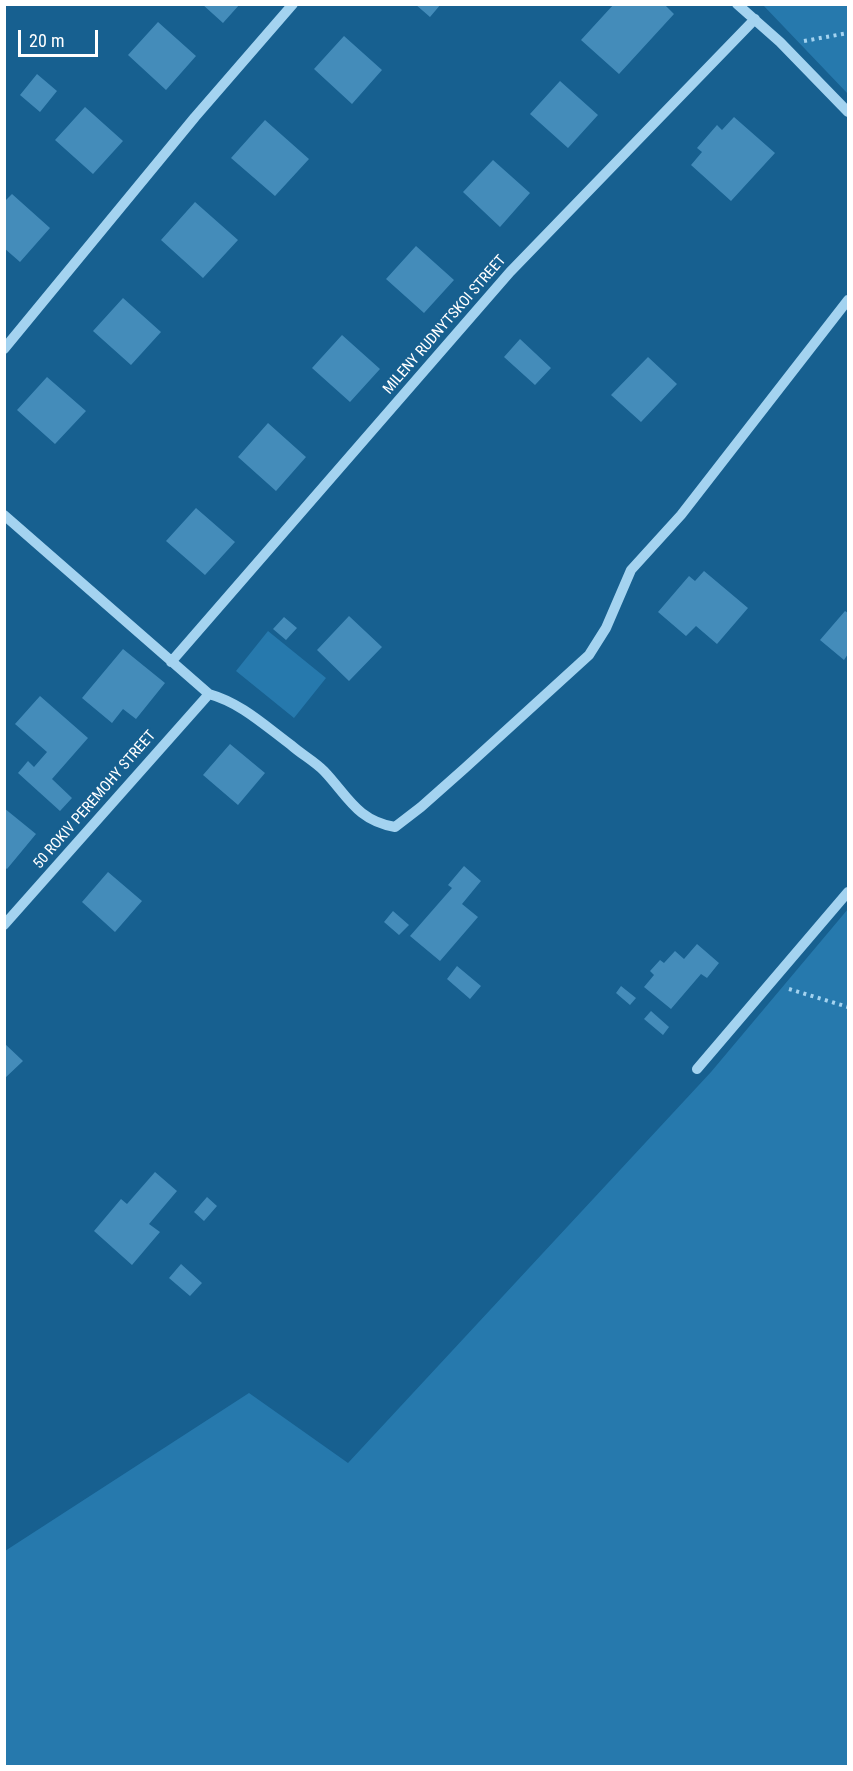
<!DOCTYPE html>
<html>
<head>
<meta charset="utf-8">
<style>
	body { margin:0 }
	#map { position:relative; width:853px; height:1771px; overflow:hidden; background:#176090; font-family:"Roboto Condensed",sans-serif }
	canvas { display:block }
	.frame { position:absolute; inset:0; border:6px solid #fff; pointer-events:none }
	.scale { position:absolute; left:18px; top:30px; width:80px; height:27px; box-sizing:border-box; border:3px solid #fff; border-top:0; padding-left:8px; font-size:18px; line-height:21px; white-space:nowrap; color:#fff; -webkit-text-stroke:4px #176090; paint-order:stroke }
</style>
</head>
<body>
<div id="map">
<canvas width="853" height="1771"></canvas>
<div class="frame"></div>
<div class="scale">20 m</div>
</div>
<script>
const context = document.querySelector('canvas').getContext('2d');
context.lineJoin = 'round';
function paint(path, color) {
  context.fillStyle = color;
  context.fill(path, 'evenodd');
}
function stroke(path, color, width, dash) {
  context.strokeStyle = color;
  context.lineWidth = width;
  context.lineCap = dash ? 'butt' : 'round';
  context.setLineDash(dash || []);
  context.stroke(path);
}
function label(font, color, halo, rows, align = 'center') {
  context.font = font + ' "Roboto Condensed",sans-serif';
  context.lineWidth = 4.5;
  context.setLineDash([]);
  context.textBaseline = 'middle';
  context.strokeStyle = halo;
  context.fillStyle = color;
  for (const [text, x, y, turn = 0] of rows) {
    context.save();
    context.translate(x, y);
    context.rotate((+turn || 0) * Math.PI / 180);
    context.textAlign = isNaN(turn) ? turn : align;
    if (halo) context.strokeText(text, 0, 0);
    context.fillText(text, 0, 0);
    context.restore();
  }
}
paint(new Path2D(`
	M763,5H848V94Z
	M268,631L326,678L294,718L236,671Z
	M848,909V1766H5V1551L249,1393L348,1463L711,1072Z`), '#2679ad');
paint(new Path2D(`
	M202,4H240L223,23Z
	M415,4H441L430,17Z
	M614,4H664L674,14L619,74L581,40Z
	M158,22L196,56L166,90L128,55Z
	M344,36L382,70L352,104L314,69Z
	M37,74L57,91L40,112L20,95Z
	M560,81L598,115L568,148L530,114Z
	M85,107L123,141L93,174L55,140Z
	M734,117L775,153L731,201L691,165L702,152L697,148L717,125L722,130Z
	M265,120L309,159L275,196L231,158Z
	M493,160L530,193L500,227L463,192Z
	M12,194L50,228L20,262L4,248V202Z
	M195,202L238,240L203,278L161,240Z
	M416,246L454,280L424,313L386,279Z
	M123,298L161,332L131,365L93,331Z
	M342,335L380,369L350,402L312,368Z
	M520,339L551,368L535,385L504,357Z
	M648,357L677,384L641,422L611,395Z
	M47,377L86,411L55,444L17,410Z
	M268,423L306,457L276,491L238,457Z
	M196,508L235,542L205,575L166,541Z
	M704,571L748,608L717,644L696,626L686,636L658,612L689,576L695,581Z
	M845,611L848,613V654L844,660L820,640Z
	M349,616L382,647L349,681L317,650Z
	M284,617L297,628L286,640L273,629Z
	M123,649L165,683L136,719L123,709L112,723L82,698Z
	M40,696L88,738L52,779L72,798L60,811L18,773L28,761L34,767L47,752L15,724Z
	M230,744L265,773L238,805L203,775Z
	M4,808L36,834L7,869L4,867Z
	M464,866L481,881L462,904L478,917L440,961L410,936L452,888L448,885Z
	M108,872L142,901L115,932L82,902Z
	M393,911L409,925L399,935L384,922Z
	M697,944L719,963L707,978L701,974L671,1009L644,987L654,975L650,971L660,960L664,963L675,951L684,959Z
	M457,966L481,986L470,999L447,979Z
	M621,986L636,998L630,1005L616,993Z
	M651,1011L669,1027L663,1035L644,1019Z
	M4,1043L23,1061L4,1079Z
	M155,1172L177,1191L149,1224L160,1232L132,1265L94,1231L121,1199L127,1204Z
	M207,1197L217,1206L204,1221L194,1212Z
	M181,1264L202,1283L190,1296L169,1278Z`), '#448cba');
stroke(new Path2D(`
	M804,41L848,33
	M789,989L848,1007`), '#a4d3f0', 4, [3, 4.5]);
stroke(new Path2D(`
	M737,4L780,42L848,112
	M4,349L195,117L293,4
	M4,515L209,694C241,703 264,725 291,745C301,754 314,761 324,771C347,795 357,821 395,827L421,807L465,768L589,655L606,628L631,570L681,515L848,300
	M171,662L510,272L755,19
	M4,925L209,694
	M697,1069L848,892`), '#a4d3f0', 10);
label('15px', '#fff', '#176090', [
	["MILENY RUDNYTSKOI STREET",445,325,-49],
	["50 ROKIV PEREMOHY STREET",95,800,-49]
]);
</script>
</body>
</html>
